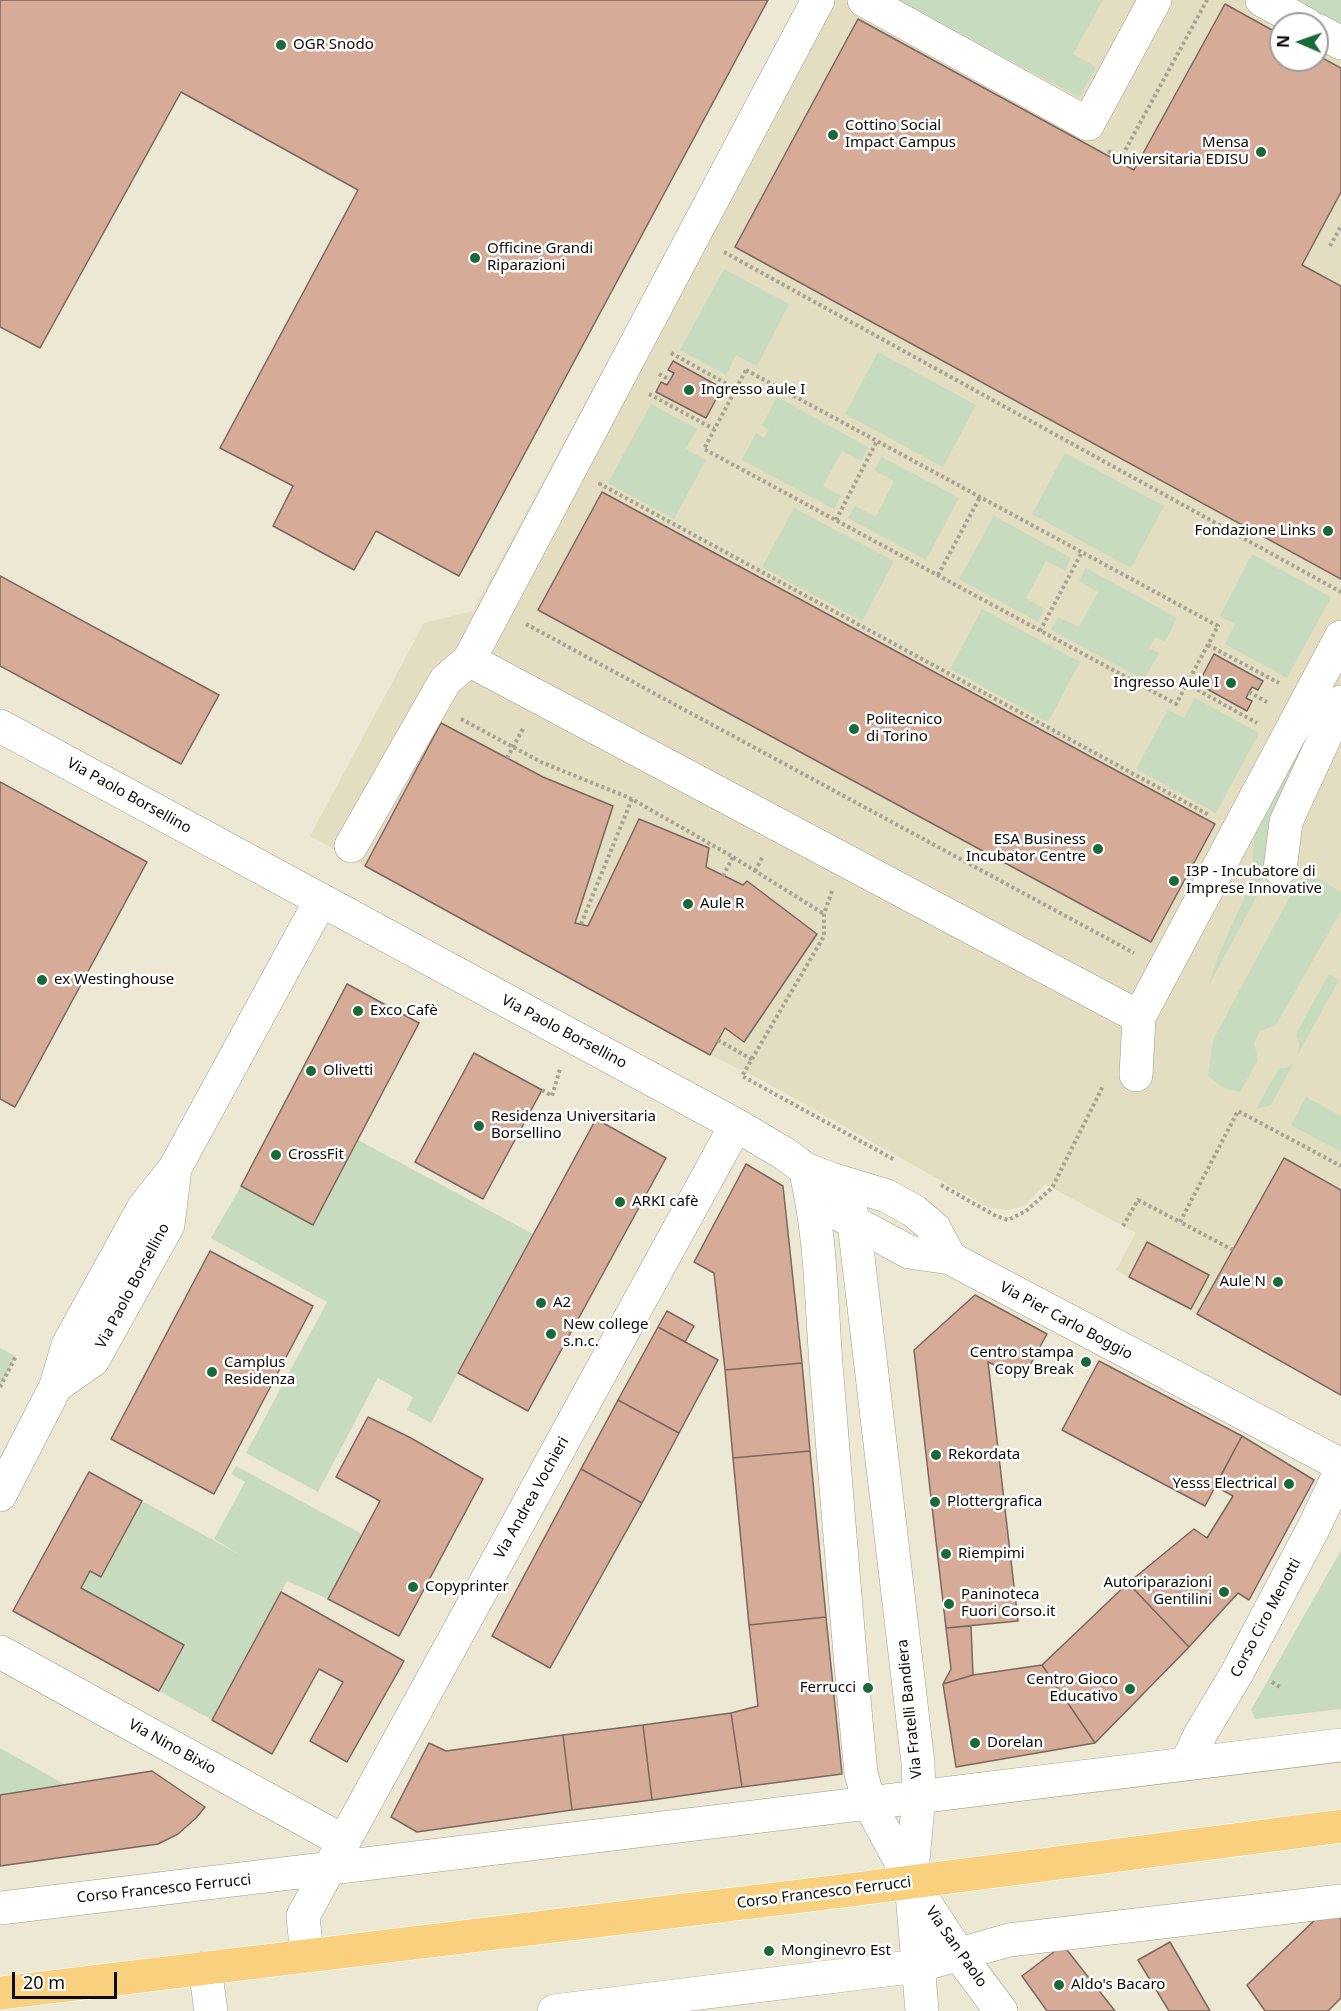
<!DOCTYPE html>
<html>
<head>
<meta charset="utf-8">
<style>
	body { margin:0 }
	#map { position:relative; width:1341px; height:2011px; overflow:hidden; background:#ede8d4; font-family:"Noto Sans",sans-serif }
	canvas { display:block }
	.north { position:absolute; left:1269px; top:12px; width:60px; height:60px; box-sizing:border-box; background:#fff; border:2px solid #9e9d9b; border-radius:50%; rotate:272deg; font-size:16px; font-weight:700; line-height:24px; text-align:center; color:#0d0b05 }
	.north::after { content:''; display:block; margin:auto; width:21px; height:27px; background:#186a3a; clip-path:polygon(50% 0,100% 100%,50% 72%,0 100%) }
	.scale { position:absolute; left:12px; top:1972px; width:105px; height:27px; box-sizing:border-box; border:3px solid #0d0b05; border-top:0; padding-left:8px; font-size:18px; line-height:21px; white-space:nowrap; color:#0d0b05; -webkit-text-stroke:4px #fff; paint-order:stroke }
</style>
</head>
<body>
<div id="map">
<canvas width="1341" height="2011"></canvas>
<div class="north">N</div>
<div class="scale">20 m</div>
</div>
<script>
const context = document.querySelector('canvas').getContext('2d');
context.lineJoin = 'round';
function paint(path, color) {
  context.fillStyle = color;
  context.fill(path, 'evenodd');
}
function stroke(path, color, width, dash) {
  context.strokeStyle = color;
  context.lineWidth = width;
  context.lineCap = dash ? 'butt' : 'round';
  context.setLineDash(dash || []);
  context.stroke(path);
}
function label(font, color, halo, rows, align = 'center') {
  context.font = font + ' "Noto Sans",sans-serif';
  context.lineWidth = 5;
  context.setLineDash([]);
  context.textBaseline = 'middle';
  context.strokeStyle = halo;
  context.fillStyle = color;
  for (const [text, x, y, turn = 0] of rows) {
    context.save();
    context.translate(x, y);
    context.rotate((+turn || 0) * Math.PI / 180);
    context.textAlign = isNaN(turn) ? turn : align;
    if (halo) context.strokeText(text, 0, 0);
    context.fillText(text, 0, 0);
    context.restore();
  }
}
paint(new Path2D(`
	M802,0H1341V1395L1116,1270L1136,1233L1045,1184L1026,1205L1008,1210L988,1207L758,1078L710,1055L310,836L424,623L473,611ZM1281,24H1317V60H1281Z`), '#e3ddc1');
paint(new Path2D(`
	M894,0H1103L1073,54L1096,67L1079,97Z
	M1282,0H1341V31Z
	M724,269L789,304L757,366L736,355L726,375L680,350Z
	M878,352L976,405L943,467L845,414Z
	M777,397L868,447L861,461L842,451L823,486L841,496L834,509L742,460L756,433L764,438L769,430L762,425Z
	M651,404L697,429L686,449L706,460L674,519L608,483Z
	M1065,453L1164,506L1131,568L1032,514Z
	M882,457L959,498L926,560L848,518L855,506L876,517L894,481L874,470Z
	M794,508L894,561L862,621L762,567Z
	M994,516L1071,558L1065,571L1046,561L1026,598L1044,609L1038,622L959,579Z
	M1252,554L1331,597L1287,678L1225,644L1235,624L1220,616Z
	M1086,568L1177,618L1165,642L1155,637L1149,648L1159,653L1144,680L1051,630L1058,617L1079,627L1098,592L1079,581Z
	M982,609L1080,662L1048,722L950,669Z
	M1341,659V673L1288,784L1268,862L1257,896L1209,985L1219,954L1251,883L1255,828Z
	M1195,698L1259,733L1216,813L1136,769L1168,710L1184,718Z
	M1311,874L1341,892V911L1276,1025L1260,1031L1254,1043L1258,1060L1240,1092L1223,1088L1208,1076L1213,1040L1295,887Z
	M1329,974L1339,980L1298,1054L1299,1043L1296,1034Z
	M1293,1064L1271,1105L1256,1109L1279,1068H1286Z
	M1306,1097L1341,1116V1152L1291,1125Z
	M358,1140L533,1234L431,1423L407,1410L413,1397L378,1378L318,1492L246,1453L327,1302L211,1238L241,1186L313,1224Z
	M0,1348L16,1356L0,1387Z
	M236,1466L362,1534L328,1599L287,1581L212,1720L159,1691L184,1645L81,1588L90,1571L102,1577L142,1501L242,1556L214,1539L245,1482L231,1474Z
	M1341,1550V1709L1255,1719L1251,1710Z
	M0,1748L64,1784L0,1795Z`), '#c7dcbf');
const building = new Path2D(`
	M0,0H768L459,576L376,531L354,570L273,526L293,486L220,448L358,190L210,108L181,92L40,348L0,327Z
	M1225,4L1281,35V60H1317V55L1341,68V192L1302,265L1341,286V579L735,247L858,19L1134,170Z
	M673,361L722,388L706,418L656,392L661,382L667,385L670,380L674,373L668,370Z
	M602,492L1215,824L1151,942L538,610Z
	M0,576L219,695L181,764L0,666Z
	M1214,654L1263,681L1258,690L1252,687L1249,692L1246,698L1252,701L1247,711L1198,684Z
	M441,723L543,777L613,806L575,923L588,926L639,819L709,848L706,867L743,885L747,881L817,934L744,1042L725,1028L710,1055L365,866Z
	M0,782L147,862L15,1107L0,1099Z
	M347,984L419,1023L313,1225L241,1186Z
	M474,1053L542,1090L483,1199L415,1162Z
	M596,1119L666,1158L528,1411L458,1373Z
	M1284,1158L1341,1190V1395L1197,1314Z
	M746,1164L783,1186L802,1363L725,1370L714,1273L694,1262Z
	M1147,1242L1209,1275L1191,1309L1129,1277Z
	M210,1251L313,1306L214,1494L111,1439Z
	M975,1295L1047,1334L1023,1378L988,1362L1018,1621L946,1628L914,1350Z
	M667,1311L694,1326L685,1342L658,1327Z
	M658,1327L718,1360L679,1433L618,1400Z
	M1099,1361L1242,1436L1205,1506L1062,1430Z
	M802,1363L810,1451L733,1458L725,1370Z
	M618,1400L679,1433L642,1503L581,1469Z
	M368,1417L409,1437L483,1479L399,1636L328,1599L380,1501L336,1477Z
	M1242,1436L1314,1480L1249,1600L1238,1593L1189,1647L1128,1583L1194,1529L1207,1538L1233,1496L1215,1486Z
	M810,1451L826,1617L749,1625L733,1458Z
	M581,1469L642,1503L550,1668L492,1636Z
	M89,1472L142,1501L101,1577L90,1571L81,1588L184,1645L159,1691L13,1611Z
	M1128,1583L1189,1647L1095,1743L1042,1665Z
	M281,1592L404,1661L347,1762L310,1741L343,1682L319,1669L272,1754L212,1720Z
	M826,1617L842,1774L742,1787L731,1713L758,1706L749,1625Z
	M971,1626L973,1675L943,1684L951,1669L946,1628Z
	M1042,1665L1095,1743L956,1767L943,1684L973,1675Z
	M731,1713L742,1787L652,1800L643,1725Z
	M643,1725L652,1800L572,1810L563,1735Z
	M563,1735L572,1810L417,1832L391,1817L429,1743L446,1751Z
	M152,1771L205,1807L196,1818L178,1834L158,1844L0,1866V1795Z
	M1341,1914V1998L1328,2011H1265L1247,1985L1317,1918Z
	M1170,1942L1210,2011H1169L1138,1960Z
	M1063,1945L1115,2011H1047L1022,1976Z`);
paint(building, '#d6ac99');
stroke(building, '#7a675e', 1.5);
const minor = new Path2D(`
	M864,0L1088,124L1155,0
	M1262,0L1306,24
	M1317,30L1341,43
	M469,660L1139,1017
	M0,726L736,1125L785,1154L805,1169L831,1179L887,1196L914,1211L934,1228L950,1258L1341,1465
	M351,846L445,681L469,660L818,0
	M1280,869L1286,822L1341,702
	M1136,1075L1139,1017L1341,637
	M805,1169C822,1237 821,1307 827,1377C838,1509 848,1641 861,1773L869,1803L911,1881L960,1956L1001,2011
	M831,1179C847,1194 849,1202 854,1223L918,1763L919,1796L911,1881L922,2011
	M839,1214L909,1252L950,1258
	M56,1386L68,1345L144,1207L175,1168
	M0,1495L56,1386L93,1360L168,1225L175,1168L321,900
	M0,1652L343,1841
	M1186,1764L1201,1733L1237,1673L1313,1529L1341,1470
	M0,1908C447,1857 894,1799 1341,1745
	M307,1956L303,1916L736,1125
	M205,1968L211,2011
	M554,2011L918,1966L1009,1940L1341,1901`);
const major = new Path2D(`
	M0,1993L842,1891L1341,1826`);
stroke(minor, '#a09c89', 34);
stroke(major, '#fff', 34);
stroke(new Path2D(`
	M1108,151L1121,158L1207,0
	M1330,246L1341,226
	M724,252L1341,592
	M671,353L736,389
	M746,370L1218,626L1176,704L704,449Z
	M659,374L670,380
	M649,394L714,429
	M601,483L600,484L1209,815
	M836,520L877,441
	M938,575L980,497
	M526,624L1134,953
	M1040,631L1082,552
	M1208,645L1279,683
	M1187,684L1257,723
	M1249,692L1267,702
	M461,719L541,762L632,799L733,857L824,914
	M507,758L524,727
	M755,871L763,856
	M723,876L733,857
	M832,891L824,914V936L742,1076L895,1160
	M581,924L632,799
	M718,1040L753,1060
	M542,1090L552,1096L560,1069
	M941,1185L996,1216L1008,1220L1026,1211L1052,1188L1103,1086
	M1123,1226L1138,1200L1180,1222
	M1233,1250L1180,1222L1238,1111L1341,1166
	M0,1387L16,1356
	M1272,1682L1280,1687`), '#a7a293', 4, [3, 3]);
stroke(minor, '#fff', 33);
stroke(major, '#f8d07e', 33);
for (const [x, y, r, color] of [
	[281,45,6,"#186a3a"],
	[833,135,6,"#186a3a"],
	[1261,152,6,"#186a3a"],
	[475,258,6,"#186a3a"],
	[689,390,6,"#186a3a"],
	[1328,531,6,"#186a3a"],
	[1231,683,6,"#186a3a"],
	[854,729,6,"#186a3a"],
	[1098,849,6,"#186a3a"],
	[1174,881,6,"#186a3a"],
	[688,904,6,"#186a3a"],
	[42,980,6,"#186a3a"],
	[358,1011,6,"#186a3a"],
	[311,1071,6,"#186a3a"],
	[479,1126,6,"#186a3a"],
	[276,1155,6,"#186a3a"],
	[620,1202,6,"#186a3a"],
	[1278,1282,6,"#186a3a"],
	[541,1303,6,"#186a3a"],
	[551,1334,6,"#186a3a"],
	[1086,1362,6,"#186a3a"],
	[212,1372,6,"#186a3a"],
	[936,1455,6,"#186a3a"],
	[1289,1484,6,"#186a3a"],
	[935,1502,6,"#186a3a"],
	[946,1554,6,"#186a3a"],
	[413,1587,6,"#186a3a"],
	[1224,1592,6,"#186a3a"],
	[949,1604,6,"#186a3a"],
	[868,1688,6,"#186a3a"],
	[1130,1689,6,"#186a3a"],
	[975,1743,6,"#186a3a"],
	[769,1951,6,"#186a3a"],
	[1059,1985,6,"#186a3a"]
]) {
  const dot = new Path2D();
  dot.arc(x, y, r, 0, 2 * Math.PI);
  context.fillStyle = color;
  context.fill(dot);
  stroke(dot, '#fff', 2);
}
label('15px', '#0d0b05', '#fff', [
	["OGR Snodo",293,45],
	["Cottino Social",845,126],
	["Impact Campus",845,143],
	["Mensa",1249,143,"right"],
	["Universitaria EDISU",1249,160,"right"],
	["Officine Grandi",487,249],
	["Riparazioni",487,266],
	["Ingresso aule I",701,390],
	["Fondazione Links",1316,531,"right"],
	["Ingresso Aule I",1219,683,"right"],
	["Politecnico",866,720],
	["di Torino",866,737],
	["ESA Business",1086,840,"right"],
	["Incubator Centre",1086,857,"right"],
	["I3P - Incubatore di",1186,872],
	["Imprese Innovative",1186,889],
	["Aule R",700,904],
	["ex Westinghouse",54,980],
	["Exco Cafè",370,1011],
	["Olivetti",323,1071],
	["Residenza Universitaria",491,1117],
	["Borsellino",491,1134],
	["CrossFit",288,1155],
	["ARKI cafè",632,1202],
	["Aule N",1266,1282,"right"],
	["A2",553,1303],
	["New college",563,1325],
	["s.n.c.",563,1342],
	["Centro stampa",1074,1353,"right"],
	["Copy Break",1074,1370,"right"],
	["Camplus",224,1363],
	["Residenza",224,1380],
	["Rekordata",948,1455],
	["Yesss Electrical",1277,1484,"right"],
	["Plottergrafica",947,1502],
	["Riempimi",958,1554],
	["Autoriparazioni",1212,1583,"right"],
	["Gentilini",1212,1600,"right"],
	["Copyprinter",425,1587],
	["Paninoteca",961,1595],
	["Fuori Corso.it",961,1612],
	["Centro Gioco",1118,1680,"right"],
	["Educativo",1118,1697,"right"],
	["Ferrucci",856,1688,"right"],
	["Dorelan",987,1743],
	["Monginevro Est",781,1951],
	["Aldo's Bacaro",1071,1985]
], 'left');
label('15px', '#0d0b05', '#fff', [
	["Via Paolo Borsellino",129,796,29],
	["Via Paolo Borsellino",564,1032,28],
	["Via Paolo Borsellino",133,1286,-62],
	["Via Pier Carlo Boggio",1066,1321,28],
	["Via Andrea Vochieri",532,1498,-61],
	["Corso Ciro Menotti",1266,1618,-62],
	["Via Fratelli Bandiera",910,1709,-96],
	["Via Nino Bixio",172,1747,29],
	["Corso Francesco Ferrucci",164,1889,-6],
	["Corso Francesco Ferrucci",824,1893,-7],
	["Via San Paolo",956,1947,55]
]);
</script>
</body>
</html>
